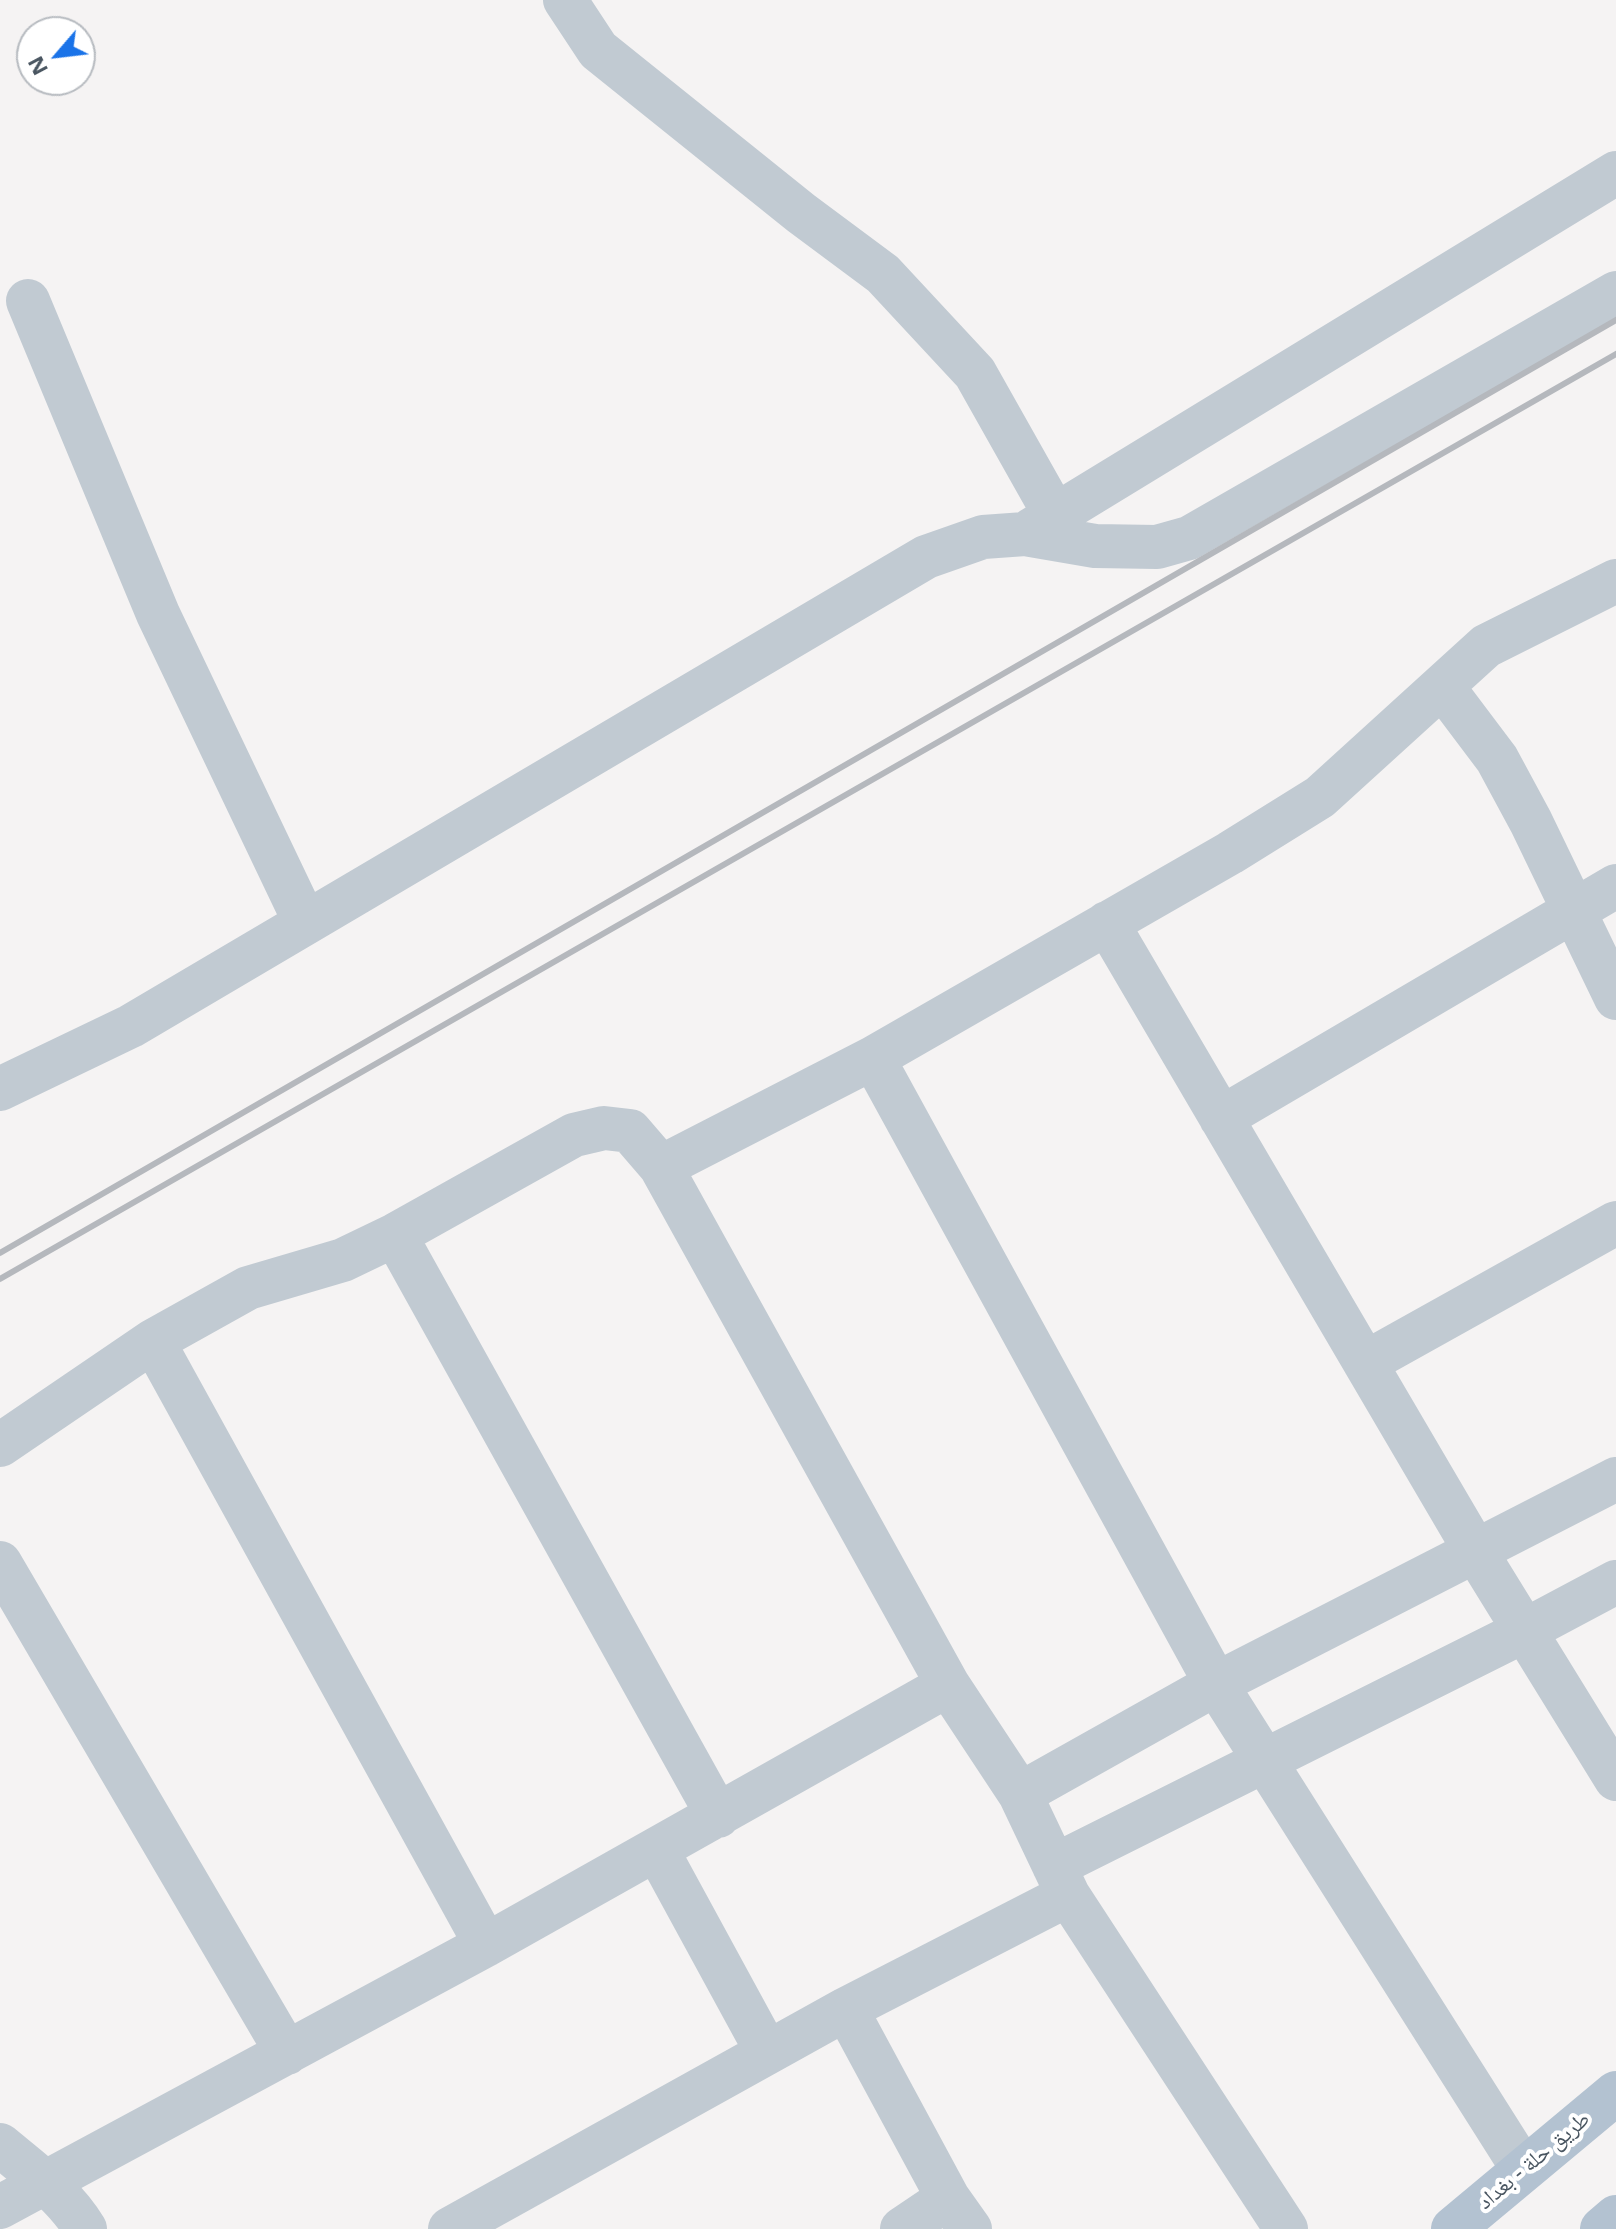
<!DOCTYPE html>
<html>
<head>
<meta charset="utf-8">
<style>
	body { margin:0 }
	#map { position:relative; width:1616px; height:2229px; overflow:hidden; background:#f5f3f3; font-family:"Noto Sans",sans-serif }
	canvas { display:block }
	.north { position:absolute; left:16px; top:16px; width:80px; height:80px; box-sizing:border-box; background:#fff; border:2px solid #b7bbc0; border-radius:50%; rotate:242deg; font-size:22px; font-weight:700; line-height:32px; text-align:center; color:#4a5661 }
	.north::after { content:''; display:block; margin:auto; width:28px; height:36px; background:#1a73e8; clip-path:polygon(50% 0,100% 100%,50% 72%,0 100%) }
</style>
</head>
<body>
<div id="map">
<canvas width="1616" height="2229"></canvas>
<div class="north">N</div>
</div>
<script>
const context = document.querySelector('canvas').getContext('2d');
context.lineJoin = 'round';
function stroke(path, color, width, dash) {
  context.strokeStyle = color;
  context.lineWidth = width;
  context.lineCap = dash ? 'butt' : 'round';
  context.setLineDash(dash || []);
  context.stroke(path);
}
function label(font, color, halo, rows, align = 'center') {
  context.font = font + ' "Noto Sans","Noto Naskh Arabic",sans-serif';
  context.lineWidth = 8;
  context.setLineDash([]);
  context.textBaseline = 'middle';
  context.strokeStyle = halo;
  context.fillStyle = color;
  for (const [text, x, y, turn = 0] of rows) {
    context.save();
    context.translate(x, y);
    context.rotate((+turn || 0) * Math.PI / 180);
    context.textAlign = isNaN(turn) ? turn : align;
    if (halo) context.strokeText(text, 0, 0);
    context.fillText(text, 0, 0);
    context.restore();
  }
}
stroke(new Path2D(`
	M565,0L598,50L801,213L883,274L975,373L1055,515
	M28,301L158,614L305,922
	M1031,530L1616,173
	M1442,686L1497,759L1531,822L1616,998
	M1107,923L1476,1552L1616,1779
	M873,1058L1216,1684L1523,2169
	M0,1089L131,1026L926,557L983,537L1025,534L1095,546L1157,547L1189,538L1616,293
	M1221,1118L1616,886
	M661,1167L873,1058L1230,853L1320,797L1486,646L1616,581
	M395,1235L718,1816
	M153,1341L486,1945
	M1365,1363L1616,1223
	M0,1445L153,1341L248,1288L343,1260L395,1235L574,1135L604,1128L630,1131L661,1167L948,1685L1020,1794L1068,1895L1286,2229
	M0,1563L287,2053
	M1020,1794L1216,1684L1616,1479
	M657,1850L767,2052
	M1054,1866L1524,1631L1616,1582
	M846,2009L948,2198L970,2229
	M0,2145C30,2170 65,2195 85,2229
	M0,2207L486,1945L948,1685
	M450,2229L846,2009L1068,1895
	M902,2229L948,2198`), '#c1cad2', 44);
stroke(new Path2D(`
	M1453,2229L1616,2093
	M1602,2229L1616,2217`), '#b3c2d1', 44);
stroke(new Path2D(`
	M0,1253L1616,320
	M0,1279L1616,354`), '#b5b8bd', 6);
label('22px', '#4a5661', '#fff', [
	["طريق حلة - بغداد",1534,2161,-40]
]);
</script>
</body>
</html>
